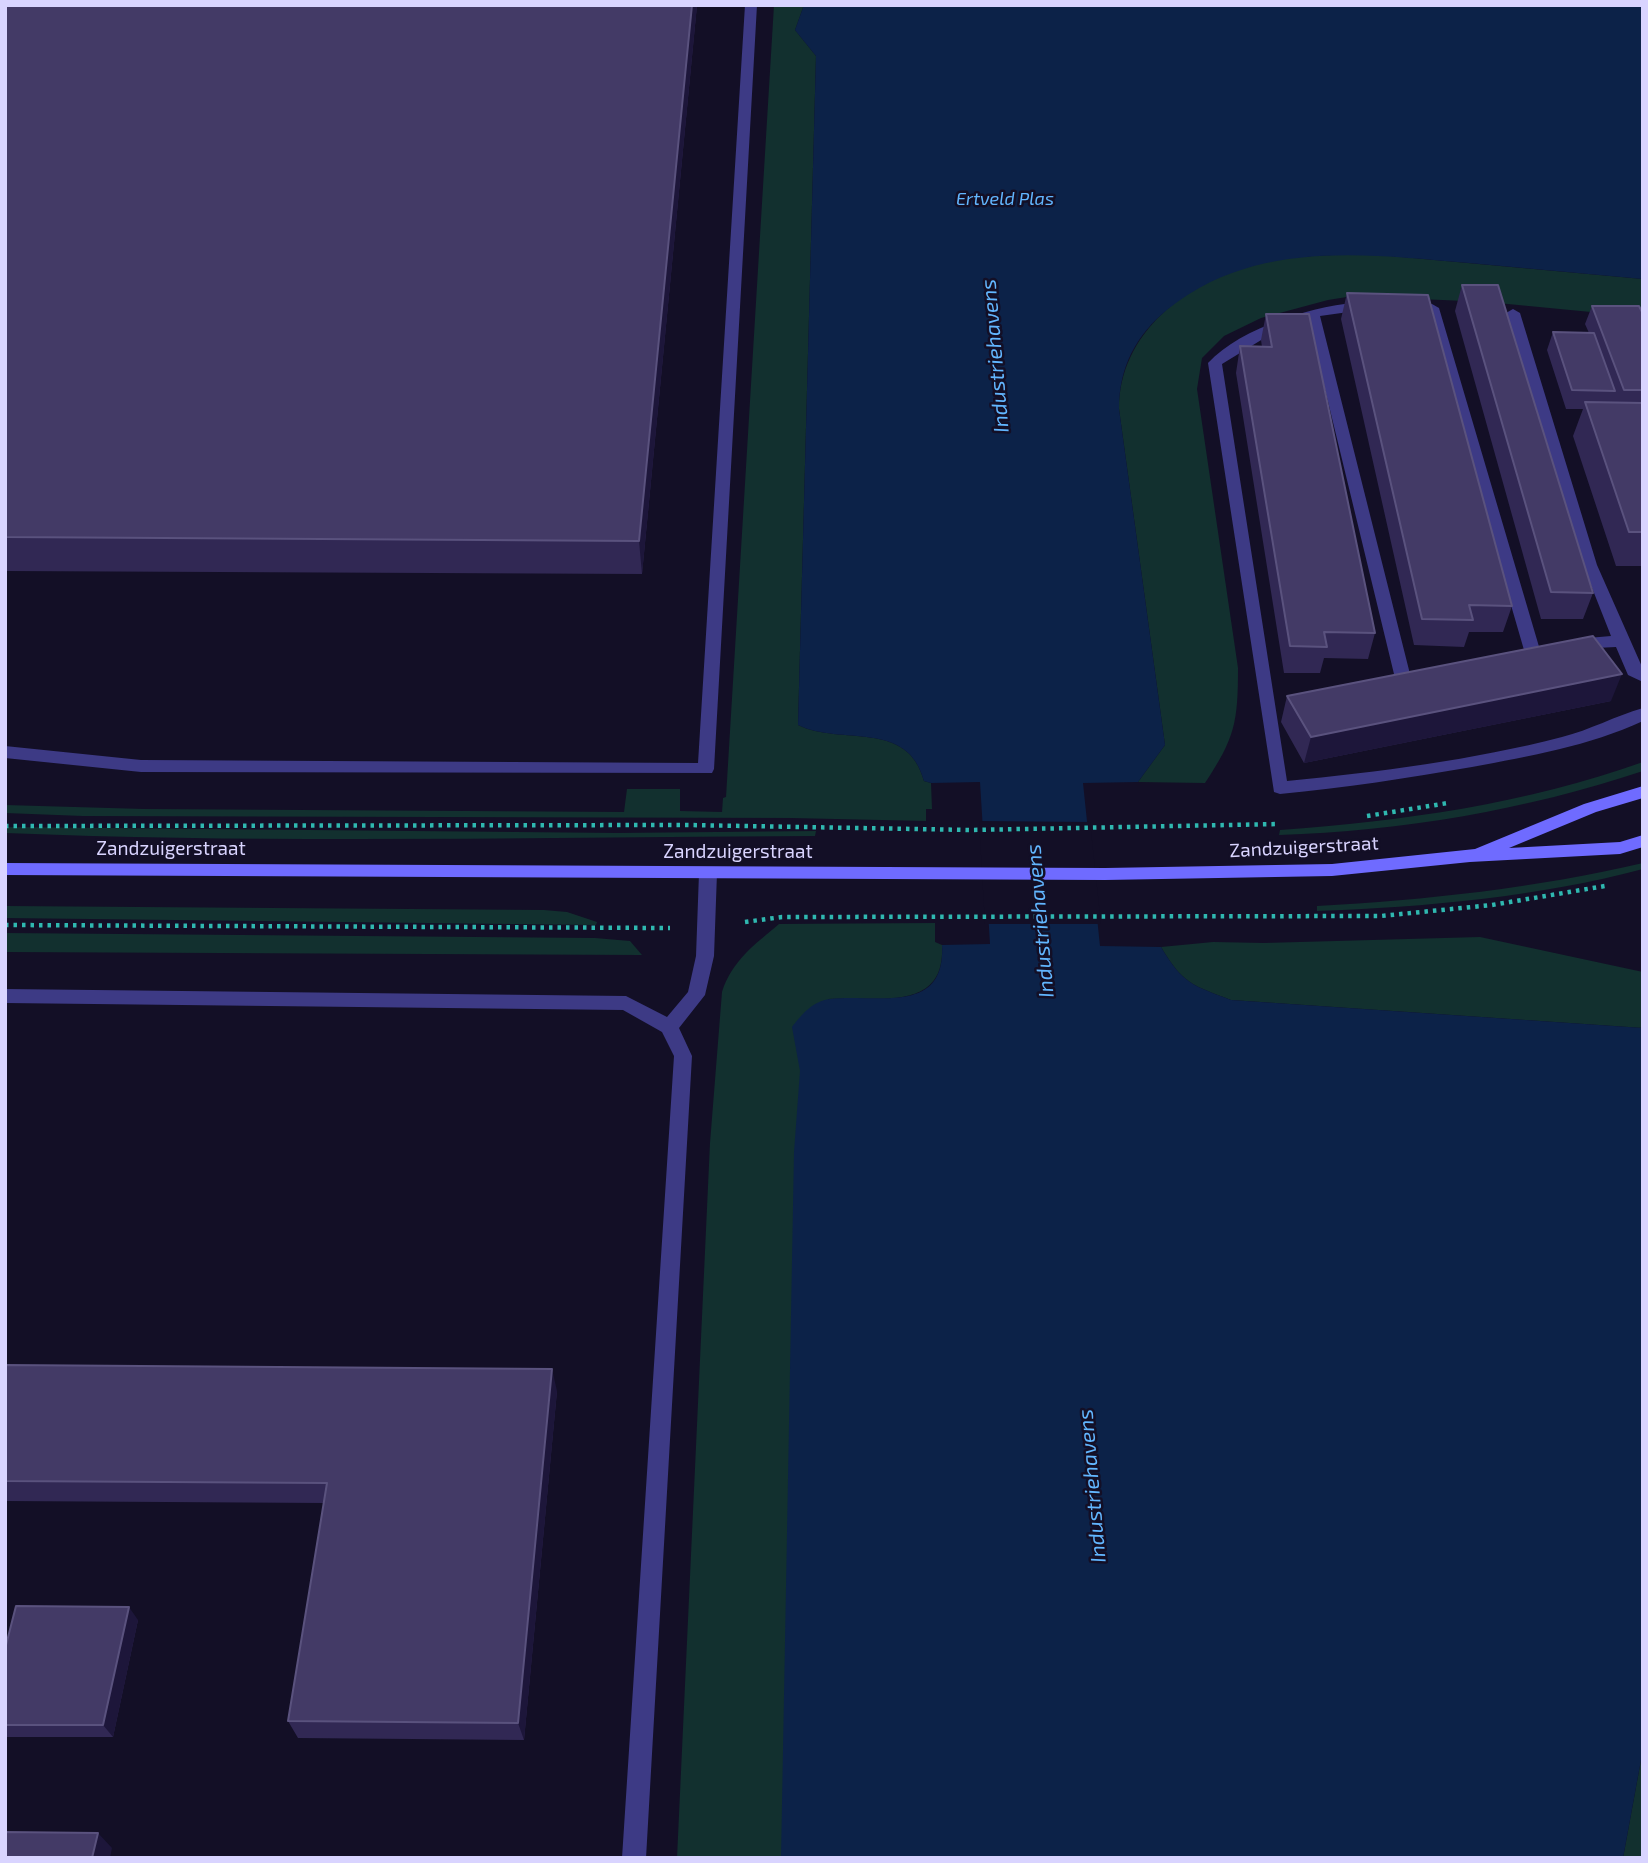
<!DOCTYPE html>
<html>
<head>
<meta charset="utf-8">
<style>
	body { margin:0 }
	#map { position:relative; width:1648px; height:1863px; overflow:hidden; background:#130f26; font-family:"Exo 2",sans-serif }
	canvas { display:block }
	.frame { position:absolute; inset:0; border:7px solid #d9d4ff; pointer-events:none }
</style>
</head>
<body>
<div id="map">
<canvas width="1648" height="1863"></canvas>
<div class="frame"></div>
</div>
<script>
const context = document.querySelector('canvas').getContext('2d');
context.lineJoin = 'round';
function paint(path, color) {
  context.fillStyle = color;
  context.fill(path, 'evenodd');
}
function stroke(path, color, width, dash) {
  context.strokeStyle = color;
  context.lineWidth = width;
  context.lineCap = dash ? 'butt' : 'round';
  context.setLineDash(dash || []);
  context.stroke(path);
}
function label(font, color, halo, rows, align = 'center') {
  context.font = font + ' "Exo 2",sans-serif';
  context.lineWidth = 5;
  context.setLineDash([]);
  context.textBaseline = 'middle';
  context.strokeStyle = halo;
  context.fillStyle = color;
  for (const [text, x, y, turn = 0] of rows) {
    context.save();
    context.translate(x, y);
    context.rotate((+turn || 0) * Math.PI / 180);
    context.textAlign = isNaN(turn) ? turn : align;
    if (halo) context.strokeText(text, 0, 0);
    context.fillText(text, 0, 0);
    context.restore();
  }
}
paint(new Path2D(`
	M774,5H804L795,30L816,56L798,725C841,746 908,719 924,781L931,783L932,809H926V821L791,818L83,816L5,813V805L144,809L624,812L627,789H680V811L722,812L723,798L726,797Z
	M1369,254L1643,279V317L1487,302L1353,296L1328,300L1261,318L1224,336L1202,358L1197,389L1238,668C1238,722 1235,738 1205,783L1138,782L1165,745L1119,409C1119,333 1187,281 1256,264C1293,255 1331,255 1369,254Z
	M1643,762V771C1526,810 1402,831 1279,835L1280,830C1403,821 1526,804 1643,762Z
	M5,827L617,833L816,831L815,836C546,837 275,844 5,833Z
	M1643,863V869C1538,897 1426,907 1317,911V906C1427,900 1536,888 1643,863Z
	M5,906L544,910L567,912L597,922L596,925L5,918Z
	M935,923V942L942,945C946,1015 873,995 828,999L794,1858H677L710,1143L722,992C732,961 754,945 779,924Z
	M5,933L595,938L630,941L642,955L5,952Z
	M1480,937L1643,972V1028L1231,1000C1192,985 1183,984 1161,947L1213,942L1264,943Z
	M1643,1749V1858H1623Z`), '#12302f');
paint(new Path2D(`
	M804,5H1643V279C1585,274 1527,268 1469,263C1366,254 1255,239 1168,309C1136,335 1119,367 1119,409L1165,745L1138,782L1083,783L1100,946L1161,947C1183,984 1192,985 1231,1000L1643,1028V1749L1623,1858H781L794,1152L800,1071L792,1027C802,1014 813,1001 830,999C874,993 946,1017 942,945L990,944L980,782L931,783L924,781C908,719 841,746 798,725L816,56L795,30Z`), '#0c2248');
paint(new Path2D(`
	M979,821L1090,822L1101,924H985Z`), '#130f26');
stroke(new Path2D(`
	M1367,816L1448,803
	M5,826L687,825L971,830L1278,824
	M745,922L782,917L1381,916L1492,905L1605,886
	M5,925L670,928`), '#2fb8b0', 4.5, [3.5, 5]);
paint(new Path2D(`
	M745,5H757L714,769L712,773L141,772L5,758V746L141,760L698,763Z
	M1365,302L1372,306L1370,309L1320,316L1410,674L1408,678L1402,679L1394,674L1308,319L1271,334L1222,364L1287,781C1379,772 1473,760 1562,737C1590,730 1615,716 1643,708V721C1589,746 1530,756 1472,767C1408,778 1344,788 1280,794L1274,792L1208,363C1241,327 1318,304 1365,302Z
	M1411,303L1432,304L1439,308L1540,650L1537,654L1532,655L1524,650L1426,312L1406,310V304Z
	M1513,309L1520,313L1597,565L1643,669V682L1628,675L1616,647L1576,649L1568,644L1576,639L1611,636L1583,565L1506,313Z
	M708,867L714,868L717,873L714,956L705,995L679,1028L692,1056L646,1858H622L674,1056L662,1032L623,1010L5,1003V989L626,996L667,1017L688,992L696,956L699,873L702,868Z`), '#3d3a85');
paint(new Path2D(`
	M1643,786V798L1596,812L1509,848L1620,842L1643,835V847L1620,854L1470,862L1332,876L1105,880L5,875V863L1105,868L1332,864L1475,849L1584,804Z`), '#6f6bff');
paint(new Path2D(`
	M5,5H697L642,574L5,571Z
	M1462,285L1593,593L1583,619H1541L1455,311Z
	M1347,293L1512,606L1503,632H1469L1464,647L1414,645L1341,319Z
	M1592,306L1643,313V566H1616L1573,436L1583,409H1566L1547,350L1553,332L1589,333L1585,324Z
	M1266,314L1375,633L1368,659L1324,658L1320,673H1284L1236,373L1240,346L1262,347L1261,340Z
	M1287,696L1611,701L1304,763L1281,722Z
	M5,1365L557,1391L524,1740L298,1738L288,1721L324,1503L5,1501Z
	M138,1620L113,1737H5V1649Z`), '#312854');
paint(new Path2D(`
	M692,5H697L642,574L639,541Z
	M1622,674L1611,701L1304,763L1311,737Z
	M552,1369L557,1391L524,1740L518,1723Z
	M129,1607L138,1620L113,1737L103,1725Z
	M98,1833L112,1848L110,1858H92Z`), '#1d163a');
const building = new Path2D(`
	M5,5H692L639,541L5,537Z
	M1462,285H1498L1593,593L1551,592Z
	M1347,293L1428,295L1512,606L1469,605L1473,620L1422,619Z
	M1592,306H1639L1643,314V390H1624Z
	M1266,314H1309L1375,633L1324,632L1327,647L1290,646L1240,346L1272,347Z
	M1553,332L1594,333L1615,391L1572,390Z
	M1585,402L1643,403V532H1629Z
	M1593,636L1622,674L1311,737L1287,696Z
	M5,1365L552,1369L518,1723L288,1721L327,1483L5,1481Z
	M16,1606L129,1607L103,1725H5V1649Z
	M5,1832L98,1833L92,1858H5Z`);
paint(building, '#433a66');
stroke(building, '#5a527e', 2);
label('italic 18px', '#62b6ff', '#130f26', [
	["Ertveld Plas",1005,199]
]);
label('19px', '#d9d4ff', '#130f26', [
	["Zandzuigerstraat",1304,847,-3],
	["Zandzuigerstraat",171,849],
	["Zandzuigerstraat",738,852]
]);
label('italic 21px', '#62b6ff', '#130f26', [
	["Industriehavens",995,356,-95],
	["Industriehavens",1040,921,-95],
	["Industriehavens",1092,1486,-95]
]);
</script>
</body>
</html>
